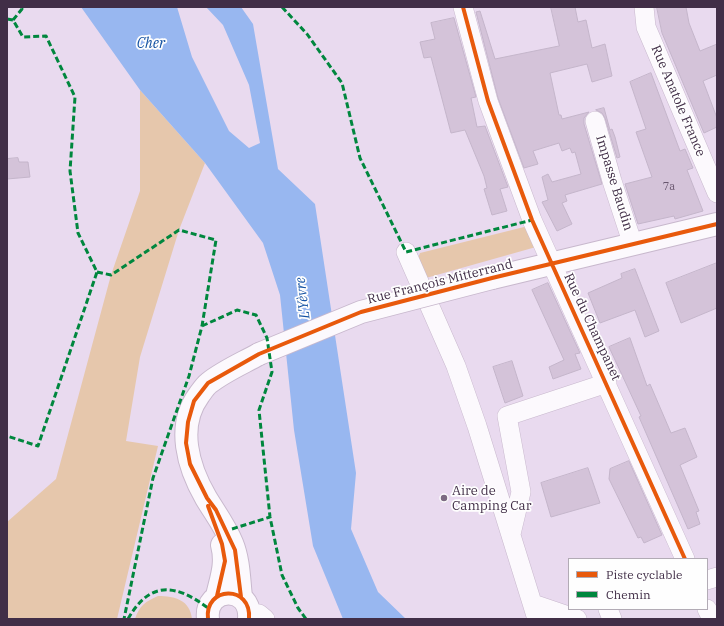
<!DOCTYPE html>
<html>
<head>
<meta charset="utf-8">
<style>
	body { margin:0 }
	#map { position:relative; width:724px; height:626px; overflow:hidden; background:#e9daef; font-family:"IBM Plex Serif",serif }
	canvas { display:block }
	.frame { position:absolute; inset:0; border:8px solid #412e47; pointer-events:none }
	.legend { position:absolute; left:568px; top:558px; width:140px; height:52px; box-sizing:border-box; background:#fefefe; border:1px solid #b2abb5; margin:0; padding:5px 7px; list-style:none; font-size:12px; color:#412e47 }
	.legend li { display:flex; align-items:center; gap:8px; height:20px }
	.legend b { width:20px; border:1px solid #b2abb5 }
</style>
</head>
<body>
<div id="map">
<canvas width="724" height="626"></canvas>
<div class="frame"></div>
<ul class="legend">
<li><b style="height:5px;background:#e8590c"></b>Piste cyclable</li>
<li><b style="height:5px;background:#00873e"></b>Chemin</li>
</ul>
</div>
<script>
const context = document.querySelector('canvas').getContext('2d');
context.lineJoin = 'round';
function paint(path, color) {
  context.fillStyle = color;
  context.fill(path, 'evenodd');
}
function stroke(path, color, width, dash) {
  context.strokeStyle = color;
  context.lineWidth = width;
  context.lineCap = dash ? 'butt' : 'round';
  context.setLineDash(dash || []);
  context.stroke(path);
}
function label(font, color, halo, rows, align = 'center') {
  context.font = font + ' "IBM Plex Serif",serif';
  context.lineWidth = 3.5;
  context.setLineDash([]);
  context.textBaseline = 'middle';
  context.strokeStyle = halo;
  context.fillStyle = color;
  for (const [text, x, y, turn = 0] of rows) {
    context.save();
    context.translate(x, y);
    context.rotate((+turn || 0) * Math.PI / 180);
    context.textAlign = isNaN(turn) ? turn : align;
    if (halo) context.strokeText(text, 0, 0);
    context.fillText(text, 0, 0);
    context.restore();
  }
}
paint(new Path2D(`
	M140,90L205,163L179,230L140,357L126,441L158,446L117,619H7V522L56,479L111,275L140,191Z
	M524,227L530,229L536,247L426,278L418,258L420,253Z
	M158,596C175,596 190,600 192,619H135C139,606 146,601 158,596Z`), '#e6c7ac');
paint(new Path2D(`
	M81,7H177L192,57L229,131L249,148L260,143L249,85L223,25L206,7H241L253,24L278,169L315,204L356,473L351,529L378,592L406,619H343L313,546L294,430L280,295L263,243L205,163L140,90Z`), '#98b7f0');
const building = new Path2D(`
	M551,7H575L578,22L586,20L592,48L605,44L612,76L592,82L587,64L550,73L559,115H561L562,119L589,112L584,118V124L602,184L565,195L567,201L562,203L572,224L557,231L542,202L548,200L542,177L548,174L552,182L581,174L575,152L572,153L570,148L562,151L559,143L533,151L538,164L524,168L498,98L476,12L480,11L495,59L559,46Z
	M657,7H686L689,23L700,51L717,44V75L703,81L717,118V127L704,133L662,33Z
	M454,18L476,97L471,98L477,127L485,126L508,187L500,189L507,211L492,215L484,189L487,188L484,176L465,130L451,133L431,57L424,58L420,42L435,39L431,23Z
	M651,73L680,151L685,149L693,168L687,170L703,211L675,219L674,216L638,224L625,184L652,177L636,132L646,129L630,82Z
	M604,108L610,130L612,129L615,137L620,157L617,158L605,118L602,113L596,110Z
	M18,158L19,162H28L30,177L7,179V159Z
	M717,263V308L681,323L666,283Z
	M635,269L659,331L645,337L635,310L600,323L588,293L622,278L621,274Z
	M548,283L580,353L575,354L581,369L553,379L549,367L564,360L532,290Z
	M630,338L647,386L650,384L671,433L685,428L697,457L680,465L699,511L696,512L700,524L688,529L639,417L641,416L609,347Z
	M512,361L523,396L505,403L493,367Z
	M629,461L662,535L644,543L641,537L638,538L609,479L610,469Z
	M588,468L600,503L551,517L541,483Z`);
paint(building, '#d4c3d9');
stroke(building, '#c4b5ca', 1);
const minor = new Path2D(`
	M463,7L488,101L532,220L685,559
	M644,7L646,27L717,193
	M595,121L612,181L633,245
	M406,252L456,366L477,426L537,619
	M511,534L521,492L507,416L607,383
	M707,580L717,577
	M533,604L577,619
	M608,609L612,619
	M707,609L712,619
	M249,613L259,614L265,619`);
const major = new Path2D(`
	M492,278L717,224
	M217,596C221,578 227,564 222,545
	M241,597C239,579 239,560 232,543C225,526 215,513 206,498C188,467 176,426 199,395C202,391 205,386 209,383C224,371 243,363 259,354
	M208,619C204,586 252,584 249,619`);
stroke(minor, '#c8b8cd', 20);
stroke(major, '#c8b8cd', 24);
stroke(minor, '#fcf9fd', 19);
stroke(major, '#fcf9fd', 22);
const majorBridge = new Path2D(`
	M259,354L361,312L492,278`);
stroke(majorBridge, '#c8b8cd', 24, []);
stroke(majorBridge, '#fcf9fd', 22);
stroke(new Path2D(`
	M282,7L307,34L342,83L360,158L406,252L532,220
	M7,19L13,20L23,37L46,36L75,97L70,171L78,233L97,272L38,446L7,436
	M13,20L22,9L21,7
	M97,272L111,275L179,230L216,240L202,326L189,376L153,478L124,619
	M202,326L237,310L256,315L267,338L272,372L259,410L270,517L282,575L298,608L306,619
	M232,529L270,517
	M128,619C150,580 176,584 208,608`), '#00873e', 3, [6, 3]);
stroke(new Path2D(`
	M463,7L488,101L532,220L685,559
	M208,506L222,544L225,561L217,596
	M241,597L235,550L216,510L207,498L190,464L186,443L188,422L194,401L208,383L259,354L361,312L492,278L717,224
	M208,619C204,586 252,584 249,619`), '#e8590c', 4);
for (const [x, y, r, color] of [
	[444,498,4,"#7c6a82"]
]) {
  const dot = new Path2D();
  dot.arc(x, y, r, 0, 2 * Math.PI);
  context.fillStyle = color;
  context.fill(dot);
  stroke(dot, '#fefefe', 1.5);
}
label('11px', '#68566e', null, [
	["7a",669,187]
]);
label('13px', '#412e47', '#fefefe', [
	["Rue Anatole France",678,101,67],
	["Impasse Baudin",614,183,73],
	["Rue François Mitterrand",440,282,-14],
	["Rue du Champanet",592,327,65]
]);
label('13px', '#412e47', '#fefefe', [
	["Aire de",452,491],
	["Camping Car",452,506]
], 'left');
label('italic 14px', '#1452a3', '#fefefe', [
	["Cher",151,44],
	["L'Yèvre",303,298,-97]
]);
</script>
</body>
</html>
